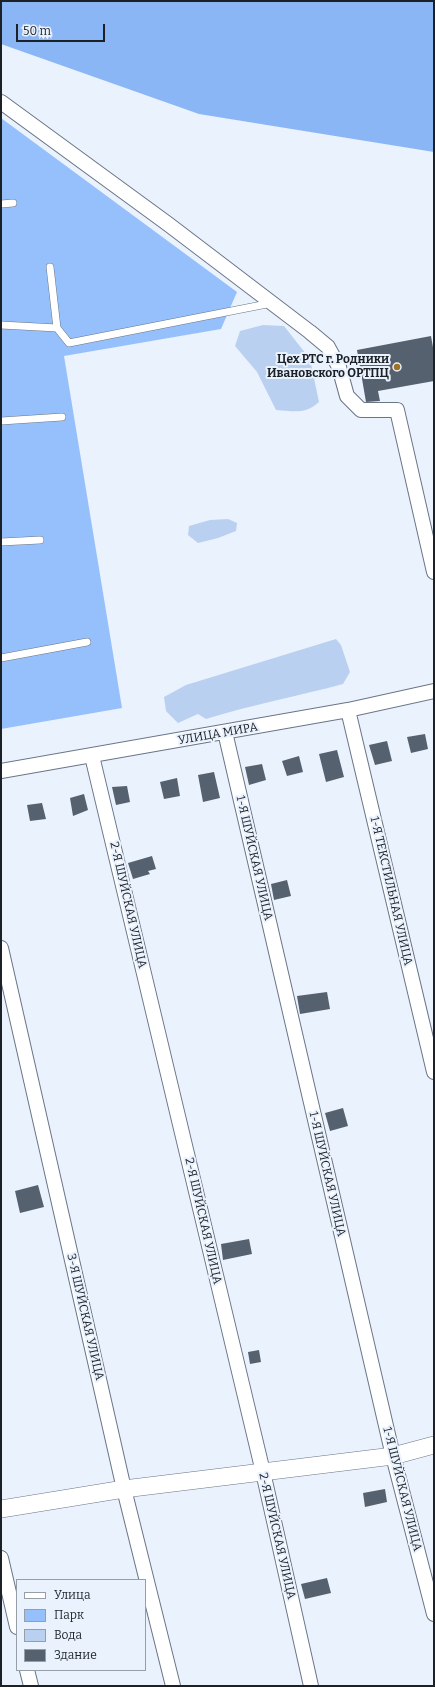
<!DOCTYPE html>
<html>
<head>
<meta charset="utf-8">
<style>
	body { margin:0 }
	#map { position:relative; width:435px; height:1687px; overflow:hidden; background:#eaf2fd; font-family:Bitter,serif }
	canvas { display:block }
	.frame { position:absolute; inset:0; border:2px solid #1c2127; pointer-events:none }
	.legend { position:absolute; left:16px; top:1579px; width:130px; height:92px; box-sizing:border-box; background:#eaf2fd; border:1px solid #989ea7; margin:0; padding:5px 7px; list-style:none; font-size:12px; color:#1c2127 }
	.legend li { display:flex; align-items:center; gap:8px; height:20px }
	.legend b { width:20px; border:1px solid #989ea7 }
	.scale { position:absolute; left:16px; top:24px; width:89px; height:18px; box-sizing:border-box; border:2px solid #1c2127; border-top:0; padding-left:5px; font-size:12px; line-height:14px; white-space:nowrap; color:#1c2127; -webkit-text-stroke:3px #eaf2fd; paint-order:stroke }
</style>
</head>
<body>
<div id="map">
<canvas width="435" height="1687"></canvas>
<div class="frame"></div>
<ul class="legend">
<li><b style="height:5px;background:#fff"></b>Улица</li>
<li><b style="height:11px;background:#96c0fc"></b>Парк</li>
<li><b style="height:11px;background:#bad0f1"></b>Вода</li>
<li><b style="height:11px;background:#566170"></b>Здание</li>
</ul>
<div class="scale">50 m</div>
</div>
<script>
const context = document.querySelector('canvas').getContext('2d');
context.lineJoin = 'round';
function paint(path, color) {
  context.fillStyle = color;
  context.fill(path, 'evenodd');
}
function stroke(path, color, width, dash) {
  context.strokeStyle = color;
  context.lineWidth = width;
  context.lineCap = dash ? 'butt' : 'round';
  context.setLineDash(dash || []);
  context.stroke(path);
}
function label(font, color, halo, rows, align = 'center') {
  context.font = font + ' Bitter,serif';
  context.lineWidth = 4;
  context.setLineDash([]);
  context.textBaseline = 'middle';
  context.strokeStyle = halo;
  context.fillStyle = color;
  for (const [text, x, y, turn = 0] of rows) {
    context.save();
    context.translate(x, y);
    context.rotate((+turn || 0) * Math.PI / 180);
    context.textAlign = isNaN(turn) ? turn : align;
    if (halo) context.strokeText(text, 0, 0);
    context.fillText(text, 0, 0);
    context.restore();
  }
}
paint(new Path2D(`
	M1,118L237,292L221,329L64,356L122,708L1,729Z`), '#96c0fc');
paint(new Path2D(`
	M1,1H434V152L199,114L1,44Z`), '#8bb6f5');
paint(new Path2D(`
	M263,325L284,326L310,359L319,402C305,415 293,411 276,410L257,372L235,346L240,331Z
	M228,519L237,523L236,531L218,538L198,543L188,535L189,526L210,520Z
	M336,639L341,645L350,672L343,684C298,696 251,705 206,719L198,714L178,723L166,711L164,697L186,685Z`), '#bad0f1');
paint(new Path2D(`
	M431,336L434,353V381L378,391L380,401L366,402L357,350Z
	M425,734L428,749L411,753L407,737Z
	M387,741L392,761L375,765L369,745Z
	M337,750L344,777L326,782L319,754Z
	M299,756L303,772L287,776L282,761Z
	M262,764L266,780L249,785L245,767Z
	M214,772L220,798L203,802L198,775Z
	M177,778L180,796L164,799L160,782Z
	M127,786L130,802L116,805L112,787Z
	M84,794L88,810L73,816L70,798Z
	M42,803L46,819L30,821L27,805Z
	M152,856L156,869L148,871L150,874L133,879L128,863Z
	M287,880L291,896L274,900L271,884Z
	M327,992L330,1009L300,1014L297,996Z
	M343,1108L348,1126L330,1131L325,1113Z
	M38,1185L44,1207L20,1213L15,1191Z
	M249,1239L252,1254L223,1260L221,1244Z
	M259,1350L261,1362L250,1364L248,1352Z
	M385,1489L387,1502L365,1507L363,1493Z
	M327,1578L331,1593L305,1599L301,1584Z`), '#566170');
const service = new Path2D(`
	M1,204L13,203
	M50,267L57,328
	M1,325L57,328L69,343L272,303
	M1,421L62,417
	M1,542L40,540
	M1,658L87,642`);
const minor = new Path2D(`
	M1,102L168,224L310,332L328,347L339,367L347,396L361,410H397L434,572
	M348,710L434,1072
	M225,732L393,1456L434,1614
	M92,756L263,1472L311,1686
	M1,771L348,710L434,691
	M1,948L124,1489L173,1686
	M1,1558L17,1627
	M27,1670L31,1686`);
const tertiary = new Path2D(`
	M1,1509L124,1489L393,1456L434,1445`);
stroke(service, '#6a7586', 8);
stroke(minor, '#6a7586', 16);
stroke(tertiary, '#6a7586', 18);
stroke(service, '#fff', 7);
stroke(minor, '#fff', 14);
stroke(tertiary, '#fff', 17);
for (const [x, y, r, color] of [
	[397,367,4,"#9f7323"]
]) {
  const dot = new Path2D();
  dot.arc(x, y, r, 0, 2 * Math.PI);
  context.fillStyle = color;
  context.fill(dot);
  stroke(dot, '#eaf2fd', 1.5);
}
label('bold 12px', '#1c2127', '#eaf2fd', [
	["Цех РТС г. Родники",389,360],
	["Ивановского ОРТПЦ",389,374]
], 'right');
label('12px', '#1c2127', '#eaf2fd', [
	["УЛИЦА МИРА",218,734,-10],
	["1-Я ШУЙСКАЯ УЛИЦА",254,858,77],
	["1-Я ТЕКСТИЛЬНАЯ УЛИЦА",391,891,77],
	["2-Я ШУЙСКАЯ УЛИЦА",128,905,77],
	["1-Я ШУЙСКАЯ УЛИЦА",327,1174,77],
	["2-Я ШУЙСКАЯ УЛИЦА",203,1221,77],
	["3-Я ШУЙСКАЯ УЛИЦА",85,1317,77],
	["1-Я ШУЙСКАЯ УЛИЦА",402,1489,76],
	["2-Я ШУЙСКАЯ УЛИЦА",277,1536,77]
]);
</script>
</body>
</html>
